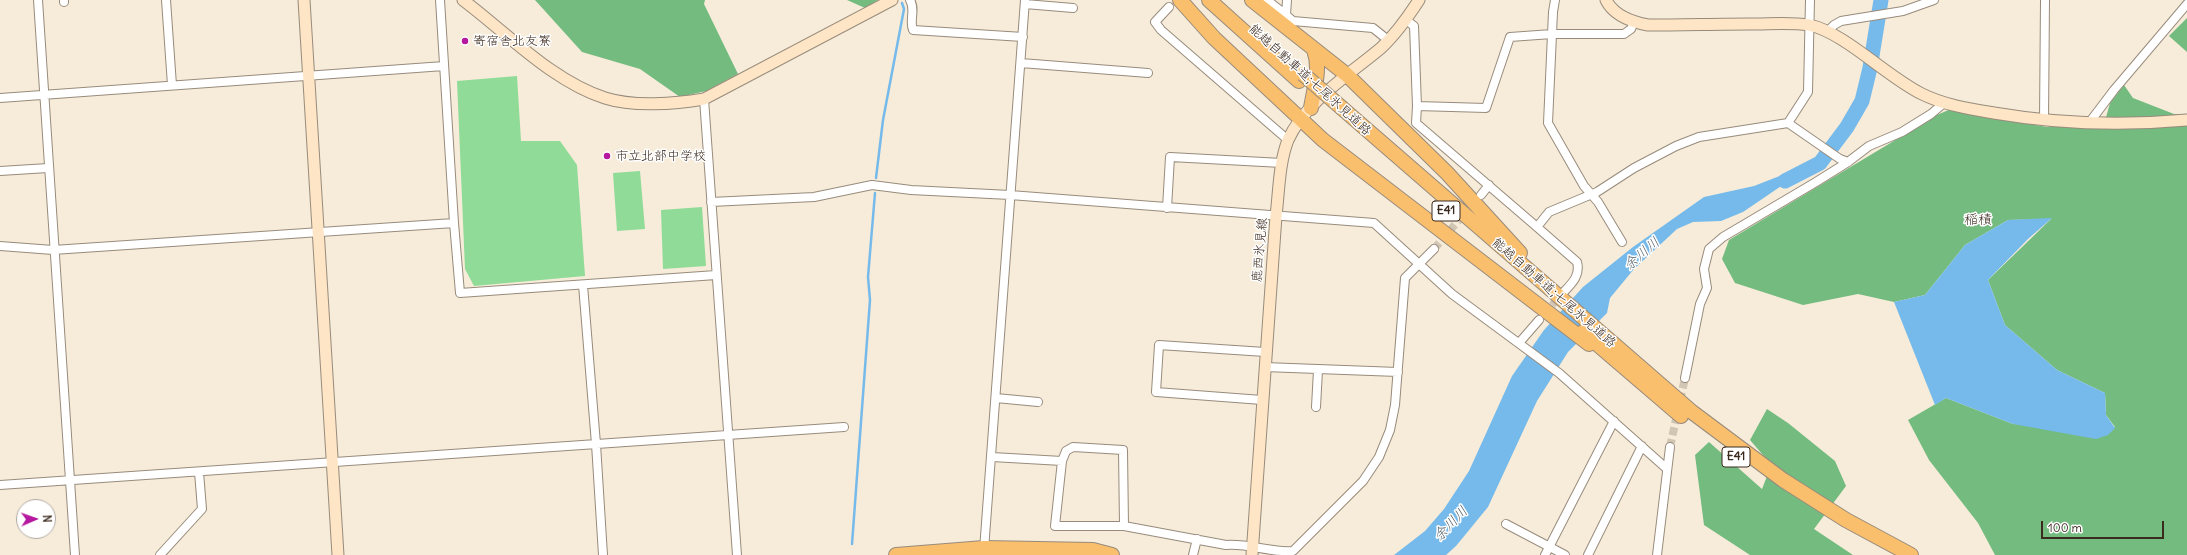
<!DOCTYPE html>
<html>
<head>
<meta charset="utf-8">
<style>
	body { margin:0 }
	#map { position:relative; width:2187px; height:555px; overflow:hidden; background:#f6ecd9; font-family:Delius,sans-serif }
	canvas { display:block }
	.north { position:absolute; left:16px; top:499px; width:40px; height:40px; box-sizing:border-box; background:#fff; border:1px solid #b1aaa5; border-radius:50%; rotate:88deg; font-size:11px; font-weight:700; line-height:16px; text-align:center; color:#3b2a1e }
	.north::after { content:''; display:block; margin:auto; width:14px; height:18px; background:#b5179e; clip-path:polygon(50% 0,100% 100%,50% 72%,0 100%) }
	.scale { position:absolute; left:2041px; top:521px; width:123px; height:18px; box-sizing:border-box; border:2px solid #3b2a1e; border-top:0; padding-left:5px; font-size:12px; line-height:14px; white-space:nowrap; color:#3b2a1e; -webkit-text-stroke:3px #fff; paint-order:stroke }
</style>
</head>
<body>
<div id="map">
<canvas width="2187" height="555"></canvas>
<div class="north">N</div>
<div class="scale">100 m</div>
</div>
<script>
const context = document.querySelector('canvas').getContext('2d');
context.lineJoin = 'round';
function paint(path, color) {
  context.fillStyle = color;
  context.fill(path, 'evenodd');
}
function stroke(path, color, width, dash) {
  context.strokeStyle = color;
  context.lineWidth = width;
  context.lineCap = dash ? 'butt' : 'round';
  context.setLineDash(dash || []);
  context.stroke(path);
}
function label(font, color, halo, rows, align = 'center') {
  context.font = font + ' Delius,"Klee One",sans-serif';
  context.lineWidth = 3;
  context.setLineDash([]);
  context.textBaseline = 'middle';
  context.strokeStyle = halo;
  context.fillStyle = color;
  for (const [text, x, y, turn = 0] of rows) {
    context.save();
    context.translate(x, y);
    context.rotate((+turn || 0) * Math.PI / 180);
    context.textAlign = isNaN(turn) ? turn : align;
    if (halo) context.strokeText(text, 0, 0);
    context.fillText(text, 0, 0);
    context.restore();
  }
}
paint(new Path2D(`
	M517,76L521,141H560L577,165L585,276L474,286L465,269L457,81Z
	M640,171L645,229L617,231L613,173Z
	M702,207L706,266L663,269L661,210Z`), '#90db98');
paint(new Path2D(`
	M535,0H705L704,4L738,74L706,91L680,97L640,69L582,52Z
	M847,0H878L865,8Z
	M2187,18V52L2169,36Z
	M2124,85L2133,98L2174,114L2187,115V555H1995L1978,523L1929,460L1908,420L1946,398L2013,424L2115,427L2106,415L2105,393L2057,370L2005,325L1988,280L2051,219L2008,220L1965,245L1925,295L1894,302L1858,294L1803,305L1735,283L1722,259L1729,240L1937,115L1960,105L2006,120L2047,127L2105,121L2110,103Z
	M1767,409L1788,423L1835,461L1846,486L1814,529L1853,555H1750L1704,525L1695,455L1709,442L1762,489L1769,471V462L1750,440Z`), '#74bb80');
paint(new Path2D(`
	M1818,161L1743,212L1721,221L1693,222L1677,229L1634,269L1610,298L1607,313L1568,352L1537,401L1488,507L1456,546L1446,555H1394L1425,531L1444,509L1469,471L1512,376L1544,330L1583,287L1633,247L1704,197L1754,186Z
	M2052,218L2028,239L1988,280L2005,325L2057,370L2105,393L2106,415L2115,428L2108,435L2096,439L2013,424L1946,398L1935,405L1894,302L1925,295L1965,245L2008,220Z`), '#75baeb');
stroke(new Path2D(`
	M876,178L883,120L904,9L902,3
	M852,544L870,300L868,277L875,193`), '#75baeb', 2.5);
stroke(new Path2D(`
	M1785,181L1820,163L1847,127L1862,101L1870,68L1881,0`), '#75baeb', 15);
stroke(new Path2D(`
	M1434,249L1476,200
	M1544,314L1561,295
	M1670,447L1685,378`), '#d1c5b4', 8, [8, 4]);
const street = new Path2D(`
	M38,0L75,555
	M166,0L172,85
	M440,0L454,223L460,293L716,275
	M910,0C916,10 909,20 913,30L1023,37
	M1267,0L1286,15L1287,0
	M1555,0L1553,12L1548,123L1584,186L1598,202L1622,242
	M64,2V0
	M1025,4L1073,8
	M1169,7L1155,22L1161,30L1288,140
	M1286,15L1293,21L1373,28L1388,40
	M1406,20L1414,26L1417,106L1416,123L1537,227L1549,212L1597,192L1634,168L1676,146L1699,137L1788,123L1840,159L1848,162
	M1827,32L1834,25L1841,21L1903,11L1934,0
	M1021,63L1148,73
	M0,98L444,66
	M704,99L737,555
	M1417,106L1486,108L1510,37L1552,34H1624L1631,29L1634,22
	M2044,121L2045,0
	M1788,123L1808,92L1810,0
	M2089,123L2114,90L2187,4
	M0,171L48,168
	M1481,195L1489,185
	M711,202L814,197L872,185L911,190L1010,195L1374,223L1452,294L1559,373L1666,468
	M1167,208L1170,157L1282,163
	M1537,227L1577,262C1581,277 1570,285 1561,295
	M0,246L53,250L454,223
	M583,285L596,444L603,555
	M1519,343L1539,320
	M1264,367L1398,372
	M1685,378L1700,304L1707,288L1704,269L1709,249L1723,237L1816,182L1848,162L1869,146L1902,132L1931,114L1944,103
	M996,398L1038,402
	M1262,400L1156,392L1159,345L1265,352
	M1316,407L1318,370
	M992,457L1062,461L1055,526H1124L1226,545C1249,543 1270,553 1293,551L1363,481L1379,457L1390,430L1395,405L1405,278L1434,249
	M1062,461L1066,451L1073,447L1123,450L1124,526
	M0,485L844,427
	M1506,524L1565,555
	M984,550L1025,0
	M160,555L202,509L199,472
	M1193,555L1197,539
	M1545,555L1614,421
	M1588,555L1642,446
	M1657,555L1670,447`);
const secondary = new Path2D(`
	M304,0L338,555
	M463,0C507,33 552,81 605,98C633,107 675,104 704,99L892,0
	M1606,0C1614,16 1632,22 1648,25C1683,25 1717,24 1751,24C1770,24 1790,22 1809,25C1844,32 1887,77 1922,94C1944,105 1970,109 1994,113C2058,124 2122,126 2187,120
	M1252,555L1276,216C1279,191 1279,163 1288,140C1305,102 1350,74 1381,48C1396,34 1408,17 1419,0`);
const highway = new Path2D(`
	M1180,0L1214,38L1323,140L1589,344
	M1209,0L1299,81
	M1252,0L1347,75L1447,173L1520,253
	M1311,108C1314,89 1321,68 1314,50
	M1343,109L1692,412L1783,480L1846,520L1911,555
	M1583,332L1681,416
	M896,555L984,548L1093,550L1112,555`);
stroke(street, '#988b7c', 10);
stroke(secondary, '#988b7c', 13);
stroke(highway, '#988b7c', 16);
stroke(street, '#fff', 8);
stroke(secondary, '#fde5c5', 11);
stroke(highway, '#f9bf6d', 14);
const highwayBridge = new Path2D(`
	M1303,74L1343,109`);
stroke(highwayBridge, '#988b7c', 16, []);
stroke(highwayBridge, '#f9bf6d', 14);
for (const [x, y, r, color] of [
	[465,41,4,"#b5179e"],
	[607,156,4,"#b5179e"]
]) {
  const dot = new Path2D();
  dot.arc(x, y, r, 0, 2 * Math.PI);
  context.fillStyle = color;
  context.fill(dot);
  stroke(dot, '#fff', 1.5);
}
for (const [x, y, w] of [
	[1446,211,28],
	[1736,457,28]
]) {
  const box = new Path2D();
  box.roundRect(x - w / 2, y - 10, w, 20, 3);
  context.fillStyle = '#fff';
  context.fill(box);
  stroke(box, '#3b2a1e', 1);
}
label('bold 12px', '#3b2a1e', null, [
	["E41",1446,211],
	["E41",1736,457]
]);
label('13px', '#3b2a1e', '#fff', [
	["寄宿舎北友寮",473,41],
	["市立北部中学校",615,156]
], 'left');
label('13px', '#3b2a1e', '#fff', [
	["能越自動車道;七尾氷見道路",1310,80,42],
	["鹿西氷見線",1260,250,-85],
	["能越自動車道;七尾氷見道路",1554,293,41]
]);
label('14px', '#3b2a1e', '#fff', [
	["稲積",1978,220]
]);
label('italic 14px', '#4f5c66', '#fff', [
	["余川川",1642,254,-41],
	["余川川",1451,524,-46]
]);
</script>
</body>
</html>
